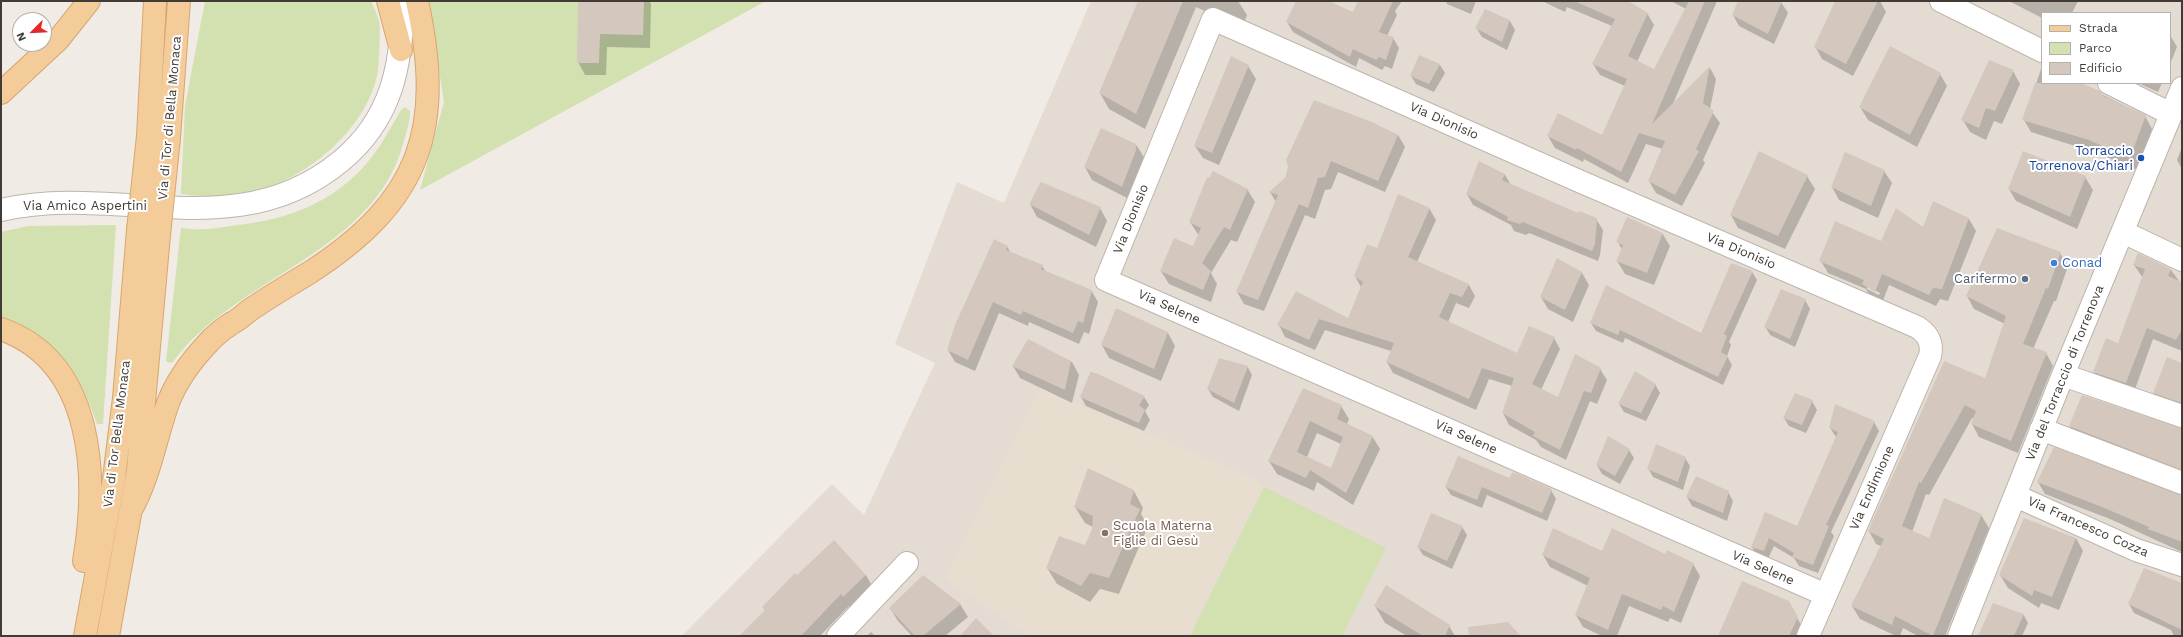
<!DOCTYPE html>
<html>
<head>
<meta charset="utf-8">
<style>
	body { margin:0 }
	#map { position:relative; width:2183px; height:637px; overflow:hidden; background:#f1ebe5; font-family:"Work Sans",sans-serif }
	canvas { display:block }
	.frame { position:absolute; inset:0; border:2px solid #423b35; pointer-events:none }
	.legend { position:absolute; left:2041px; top:12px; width:130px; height:72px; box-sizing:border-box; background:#fff; border:1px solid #b3b1ae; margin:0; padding:5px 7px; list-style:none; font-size:12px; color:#423b35 }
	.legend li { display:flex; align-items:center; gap:8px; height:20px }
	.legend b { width:20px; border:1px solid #b3b1ae }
	.north { position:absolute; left:12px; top:12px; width:40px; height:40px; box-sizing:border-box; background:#fff; border:1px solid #b3b1ae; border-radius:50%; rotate:246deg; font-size:11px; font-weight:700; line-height:16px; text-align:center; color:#423b35 }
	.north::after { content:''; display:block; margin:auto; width:14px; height:18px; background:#e5282a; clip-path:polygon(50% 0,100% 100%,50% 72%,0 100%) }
</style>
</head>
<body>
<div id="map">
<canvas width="2183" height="637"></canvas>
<div class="frame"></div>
<ul class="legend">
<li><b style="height:5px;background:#f4cc9a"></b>Strada</li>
<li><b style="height:11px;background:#d3e1b1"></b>Parco</li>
<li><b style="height:11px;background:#d4c8be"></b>Edificio</li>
</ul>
<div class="north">N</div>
</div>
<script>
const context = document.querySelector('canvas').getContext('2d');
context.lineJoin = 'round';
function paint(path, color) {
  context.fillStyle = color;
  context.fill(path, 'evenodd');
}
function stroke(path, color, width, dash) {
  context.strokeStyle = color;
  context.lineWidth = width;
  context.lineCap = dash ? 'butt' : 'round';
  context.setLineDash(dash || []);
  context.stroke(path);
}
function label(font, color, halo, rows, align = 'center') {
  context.font = font + ' "Work Sans",sans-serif';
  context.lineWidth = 4;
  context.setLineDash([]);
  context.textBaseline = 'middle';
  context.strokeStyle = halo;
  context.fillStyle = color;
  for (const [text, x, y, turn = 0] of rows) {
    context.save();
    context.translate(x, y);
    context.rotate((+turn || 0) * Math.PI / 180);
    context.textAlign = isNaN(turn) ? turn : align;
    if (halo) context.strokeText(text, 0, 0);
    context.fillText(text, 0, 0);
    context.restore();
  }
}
paint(new Path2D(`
	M1091,1H2182V636H682L832,484L864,515L935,363L895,344L957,182L1004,203ZM2042,13H2170V83H2042Z`), '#e4dcd3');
paint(new Path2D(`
	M1041,388L1256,480L1264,487L1190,636H1030L946,579Z`), '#e8ded0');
paint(new Path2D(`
	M205,1H371C374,8 377,14 379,21C381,29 379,68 377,76C365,128 312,174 263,189C235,197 209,198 181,194L185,106Z
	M428,1H766L420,190L444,102Z
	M405,107L410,111C410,123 406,133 403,144C374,253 235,277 173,362L169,363L166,361L181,228C204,231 216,228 238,225C292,219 341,199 374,154C384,141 392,125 401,110Z
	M116,225L103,424H97C80,372 51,340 1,318V232L28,226Z
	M1264,487L1386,548L1342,636H1190Z`), '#d3e1b1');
paint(new Path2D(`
	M579,1H649L651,4L650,48L607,47L606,75H585L578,62Z
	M1139,1H1238L1247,15L1242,28L1196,7L1145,129L1109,109L1100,93Z
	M1297,1H1326L1354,13L1360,1H1402L1395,11L1397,15L1387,36L1393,38L1399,48L1392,69L1385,66L1382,70L1359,58L1356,67L1293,32L1287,22Z
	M1446,1H1476L1471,14L1447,4Z
	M1542,1H1627L1647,13L1654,25L1637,62L1655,70L1686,9L1671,1H1717L1672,106L1710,68L1716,79L1710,109L1720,123L1703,160L1705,163L1682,206L1656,193L1649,181L1663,149L1646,144L1628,183L1584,159L1583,162L1555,148L1548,136H1603L1625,86L1600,75L1593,64L1612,26L1567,7L1565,12Z
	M1739,1L1781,2L1788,13L1774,44L1739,26L1733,15Z
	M1837,1H1880L1886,12L1853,76L1822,59L1815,46Z
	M2009,1H2078L2072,13H2042V18Z
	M1485,10L1510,21L1515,30L1507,50L1482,37L1477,29Z
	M2170,35L2177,47L2170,64Z
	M1440,65L1445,73L1434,92L1416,84L1411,76Z
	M1248,66L1256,79L1219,165L1203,158L1195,146Z
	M2042,66V83H2079L2145,116L2152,129L2137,170L2097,153L2031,132L2024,120Z
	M2013,71L2020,84L2002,124L1994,121L1986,140L1970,132L1963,120Z
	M1940,74L1947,86L1917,147L1868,120L1860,107Z
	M2138,83H2162L2158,92Z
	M1372,123L1398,135L1405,147L1385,192L1338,172L1331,189L1325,190L1315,219L1305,215L1264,311L1244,304L1237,292L1276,202L1270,192Z
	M1101,129L1137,146L1145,159L1129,199L1092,180L1085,167Z
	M2182,147V169L2177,160Z
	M1479,162L1505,175L1511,185L1579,215L1596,219L1603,230L1600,255L1598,261L1529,233L1526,235L1514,231L1511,225L1473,205L1467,194Z
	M1884,171L1892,183L1878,218L1839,200L1832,187Z
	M1807,176L1815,189L1785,249L1738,228L1731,215Z
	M2085,177L2093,190L2077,229L2016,201L2009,189Z
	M1209,180L1247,189L1255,202L1237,242L1231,240L1211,273L1217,284L1211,302L1169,284L1161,271L1194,247L1199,236L1190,222Z
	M1030,204L1100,208L1107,221L1096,247L1037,217Z
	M1429,208L1436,220L1417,262L1469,285L1475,296L1469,308L1456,303L1448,322L1518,354L1554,338L1560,349L1541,390L1558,399L1600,369L1607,380L1597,404L1590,401L1566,460L1541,447L1536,440L1509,425L1503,413L1512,386L1489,379L1476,410L1393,373L1387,362L1391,351L1325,330L1315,350L1285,337L1279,325L1296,292L1348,320L1361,287L1355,276L1378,249Z
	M1969,219L1976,231L1948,301L1940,299L1936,306L1889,285L1882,303L1870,296L1866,289L1828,273L1821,261L1923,228ZM1867,286L1880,293L1879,295L1867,289Z
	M1662,233L1670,246L1654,285L1625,274L1617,261L1622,250L1618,242Z
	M1007,246L1011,254L1042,266L1046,272L1091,290L1098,302L1089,334L1084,332L1079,344L1029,322L1028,326L999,313L975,371L955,362L948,350Z
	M2060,253L2068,266L2056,301H2054L2033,349L2046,353L2053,366L2018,453L1979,437L1972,424L1974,419L1972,418L1929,495L1926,494L1912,532L1930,540L1981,515L1989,528L1945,636H1918L1903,628L1900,636H1896L1860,619L1852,606L1881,546L1876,544L1869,531L1944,363L1986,379L2005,324L1974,309L1967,296Z
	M2138,254L2171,270L2182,285V351L2153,339L2133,395L2101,384L2094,372L2119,344L2143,278L2134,265Z
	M1558,260L1582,273L1589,285L1573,322L1548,309L1541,297Z
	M1752,272L1757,280L1729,342L1731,345L1727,356L1732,365L1723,385L1625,338L1623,343L1596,331L1591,323L1701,334Z
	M1805,300L1810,309L1795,347L1770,335L1765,326Z
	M1168,333L1175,346L1161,381L1109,358L1102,345Z
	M1028,341L1072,362L1079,375L1072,403L1020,378L1013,366Z
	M2182,364V413L2161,405L2154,393Z
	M1247,366L1252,375L1239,411L1213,397L1208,389Z
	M1091,372L1144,397L1149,405L1145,411L1150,420L1144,431L1086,406L1081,397Z
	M1655,384L1660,393L1646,421L1624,412L1619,404Z
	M1303,390L1341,406L1349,419L1347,424L1372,436L1380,449L1353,505L1317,482L1314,491L1277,474L1269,461ZM1317,433L1341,444L1332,469L1307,457Z
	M1812,401L1817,410L1806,433L1789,426L1784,418Z
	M1874,422L1879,431L1831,532L1834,536L1818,573L1799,566L1794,558L1774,546L1768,559L1757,555L1752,547L1766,513L1798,527L1836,437L1830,428Z
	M2070,426L2182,429V479L2077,439Z
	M1629,450L1634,458L1620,484L1602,474L1597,465Z
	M1685,458L1690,466L1683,490L1653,477L1648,468Z
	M1510,480L1551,490L1556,499L1547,521L1487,495L1482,508L1451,495L1446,487Z
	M2038,482L2182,496V552L2110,519L2045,494Z
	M1134,491L1143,508L1141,514L1148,526L1119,594L1100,589L1090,602L1057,584L1047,568L1086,546L1093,527L1085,523L1075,507Z
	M1728,492L1733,501L1727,521L1692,506L1687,497Z
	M1462,527L1467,535L1452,569L1423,555L1418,547Z
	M2076,538L2083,551L2059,610L2041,603L2039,608L2008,588L2000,575Z
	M1603,552L1666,556L1693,564L1700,576L1681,623L1670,618L1668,622L1629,606L1617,636H1602L1583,627L1576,615L1588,586L1550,567L1543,555Z
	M866,575L873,588L851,609L849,606L820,636H741L765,611L763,607L797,577Z
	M2182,585V636H2174L2171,630L2134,613L2129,604Z
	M1788,602L1804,630L1802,636H1719Z
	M960,604L968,617L945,636H912L898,621L890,608Z
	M1375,606L1449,626L1455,636H1407L1385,623Z
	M2023,614L2028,623L2022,636H1979Z
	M871,632L875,636H867Z`), '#0003');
paint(new Path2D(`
	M578,1H644L643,35L600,34L599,63H577Z
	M1138,1H1183L1136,114L1099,93Z
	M1296,1H1329L1353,12L1358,1H1393L1379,32L1394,37L1386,60L1379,57L1376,60L1353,49L1350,57L1286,22Z
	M1574,1H1628L1648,13L1628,56L1654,69L1689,1H1705L1652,124L1710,66L1703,103L1714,111L1696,149L1699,151L1675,195L1648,181L1665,141L1639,133L1621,172L1577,148L1576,150L1547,136L1558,113L1602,135L1627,79L1592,64L1615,19Z
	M1738,1H1782L1768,34L1732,15Z
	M1835,1H1878L1846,64L1814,47Z
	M1485,9L1510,20L1502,42L1475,28Z
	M1890,46L1941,73L1910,135L1859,107Z
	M1419,55L1440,64L1429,84L1410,76Z
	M1231,56L1249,65L1212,153L1194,146Z
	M1989,60L2014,70L1995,111L1986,108L1979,128L1961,120Z
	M2035,83H2081L2100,91L2103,96L2146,115L2130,158L2089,140L2022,120Z
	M1314,100L1372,122L1398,135L1378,181L1331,161L1325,177L1318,178L1308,208L1299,204L1258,300L1236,292L1278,195L1269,192L1285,178L1288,166L1286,160Z
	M1101,128L1136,144V150L1122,187L1084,167Z
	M1759,151L1808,175L1778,236L1730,215Z
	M2023,151L2086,176L2070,217L2008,189Z
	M1845,152L1885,170L1871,206L1831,187Z
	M1479,161L1505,174L1502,180L1578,213L1579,211L1597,218L1595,244L1592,251L1523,222L1520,224L1507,220L1508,217L1466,194Z
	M1213,171L1248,189L1230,230L1224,227L1202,263L1211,271L1203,290L1160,271L1174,238L1193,246L1201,228L1189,222L1207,177L1209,178Z
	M1041,182L1101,207L1089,235L1029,204Z
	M1398,194L1430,208L1408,257L1469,284L1462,297L1450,293L1439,317L1517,353L1529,326L1555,337L1532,384L1558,397L1575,354L1601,368L1591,393L1584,391L1560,450L1533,436L1535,432L1502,413L1514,378L1482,368L1469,399L1386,362L1394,343L1319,319L1309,340L1277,325L1296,291L1348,318L1363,282L1354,276L1367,244L1377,248Z
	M1933,201L1969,218L1942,289L1933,288L1929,295L1882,274L1875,292L1862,284L1864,280L1819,261L1835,221L1881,241L1896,208L1923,227Z
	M1627,217L1663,233L1647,273L1616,261L1623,245L1616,242Z
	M1997,228L2061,252L2048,289L2046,288L2023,344L2047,352L2011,441L1971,424L1976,411L1965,405L1921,483L1919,482L1902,526L1929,538L1944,498L1982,514L1933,636L1895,616L1892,625L1851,606L1884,539L1868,531L1944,361L1985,378L2006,316L1966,296Z
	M994,239L1008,246L1006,250L1043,265L1041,269L1092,290L1083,323L1078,321L1073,333L1023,311L1021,315L993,302L968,360L947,350L955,325Z
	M2138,253L2171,269L2168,276L2182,282V329L2176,340L2147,328L2126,383L2093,372L2106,338L2118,343L2145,269L2133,265Z
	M1557,258L1582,272L1565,310L1540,297Z
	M1731,263L1753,271L1724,334L1727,336L1721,352L1728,356L1718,377L1620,330L1618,335L1590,323L1606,285L1701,333Z
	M1781,289L1806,299L1790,339L1764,327Z
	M1116,308L1168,332L1154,369L1101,345Z
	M1028,339L1071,361L1065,390L1012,366Z
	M2167,357L2182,363V403L2153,393Z
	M1219,358L1248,366L1234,403L1207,389Z
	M1635,371L1656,384L1641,413L1618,404Z
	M1090,373H1096L1145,396L1139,405L1145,410L1139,423L1080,397Z
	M1303,388L1342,405L1337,419L1373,436L1346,493L1310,470L1306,478L1268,461ZM1310,421L1343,437L1331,468L1297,452Z
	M1795,393L1813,400L1802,425L1783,418Z
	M2082,395L2182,428V470L2069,426Z
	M1835,404L1875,421L1826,525L1829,526L1813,565L1792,557L1794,553L1769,538L1764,551L1751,547L1765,512L1797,526L1838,432L1829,428Z
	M1608,436L1630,449L1615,476L1596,465Z
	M1656,444L1686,457L1678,482L1647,469Z
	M2054,447L2182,495V542L2148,529L2149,527L2102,507L2037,482Z
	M1458,456L1509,478L1513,472L1552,489L1542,513L1482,487L1477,500L1445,487Z
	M1088,468L1134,490L1130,504L1140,509L1109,578L1090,573L1081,586L1046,568L1059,536L1085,545L1092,529L1093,516L1074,507Z
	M1696,476L1729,491L1723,513L1686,497Z
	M1431,513L1463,526L1447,561L1417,547Z
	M2024,518L2076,538L2052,597L2034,590L2032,596L1999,575Z
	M1553,528L1602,551L1612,528L1665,554L1667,550L1694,563L1674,612L1663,606L1661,610L1622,594L1608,630L1575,615L1590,578L1542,555Z
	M834,540L866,575L843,597L841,594L801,636H739L765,610L762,607L795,573L797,575Z
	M2144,568L2182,583V630L2128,604Z
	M923,575L961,604L923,636H915L889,608Z
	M1742,581L1789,601L1798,617L1789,636H1718Z
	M1386,585L1450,625L1445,636H1423L1374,606Z
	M1993,603L2024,614L2014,636H1978Z
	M976,618L994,636H960Z
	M1508,622L1521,636H1469L1468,627Z`), '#d4c8be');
const minor = new Path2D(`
	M1941,1L2042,51
	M2109,83L2171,114
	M1,210C118,183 237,247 341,161C392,119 402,65 403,1
	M2123,232L2182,260
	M2063,375L2182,416
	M2041,429L2182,483
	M2016,496L2136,550L2182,565
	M838,636L907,563
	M1808,636L1930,356C1933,343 1928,334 1917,327L1579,181L1213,19L1106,280L1826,595
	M1959,636L2063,375L2182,88`);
const major = new Path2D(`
	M388,1L401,50
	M1,93L58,40L89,1
	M148,136L155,1
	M169,138L179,1
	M1,329C95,362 98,478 84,561
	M131,510C150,476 155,440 168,403C176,382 192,360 208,343C215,335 223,329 232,323C239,320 244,314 250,310C269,297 289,285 309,273C421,201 445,129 417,1
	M85,636L114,478L124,398L138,230
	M108,636L138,470L159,235`);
stroke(minor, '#beb4ab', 24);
stroke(major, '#d7a66c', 24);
stroke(minor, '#fff', 22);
stroke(major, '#f4cc9a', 22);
const majorBridge = new Path2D(`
	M138,230L148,136
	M159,235L169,138`);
stroke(majorBridge, '#d7a66c', 24, []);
stroke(majorBridge, '#f4cc9a', 22);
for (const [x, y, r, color] of [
	[2141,158,4,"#1a4fb4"],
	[2054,263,4,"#3f7fe0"],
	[2025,279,4,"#5c6f8a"],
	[1105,533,4,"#8d6e63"]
]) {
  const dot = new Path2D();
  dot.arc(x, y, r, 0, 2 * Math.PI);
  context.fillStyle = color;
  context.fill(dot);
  stroke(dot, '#fff', 1.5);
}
label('13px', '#423b35', '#fff', [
	["Via di Tor di Bella Monaca",170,118,-85],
	["Via Dionisio",1444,121,24],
	["Via Amico Aspertini",85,206],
	["Via Dionisio",1131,219,-68],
	["Via Dionisio",1741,251,23],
	["Via Selene",1169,307,24],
	["Via del Torraccio di Torrenova",2065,373,-68],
	["Via di Tor Bella Monaca",117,434,-83],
	["Via Selene",1466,437,24],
	["Via Endimione",1872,488,-66],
	["Via Francesco Cozza",2088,527,24],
	["Via Selene",1763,568,24]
]);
label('13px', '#164399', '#fff', [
	["Torraccio",2133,151],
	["Torrenova/Chiari",2133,166]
], 'right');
label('13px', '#366cbe', '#fff', [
	["Conad",2062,263]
], 'left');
label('13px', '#4e5e75', '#fff', [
	["Carifermo",2017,279]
], 'right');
label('13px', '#785e54', '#fff', [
	["Scuola Materna",1113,526],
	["Figlie di Gesù",1113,541]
], 'left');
</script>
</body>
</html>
